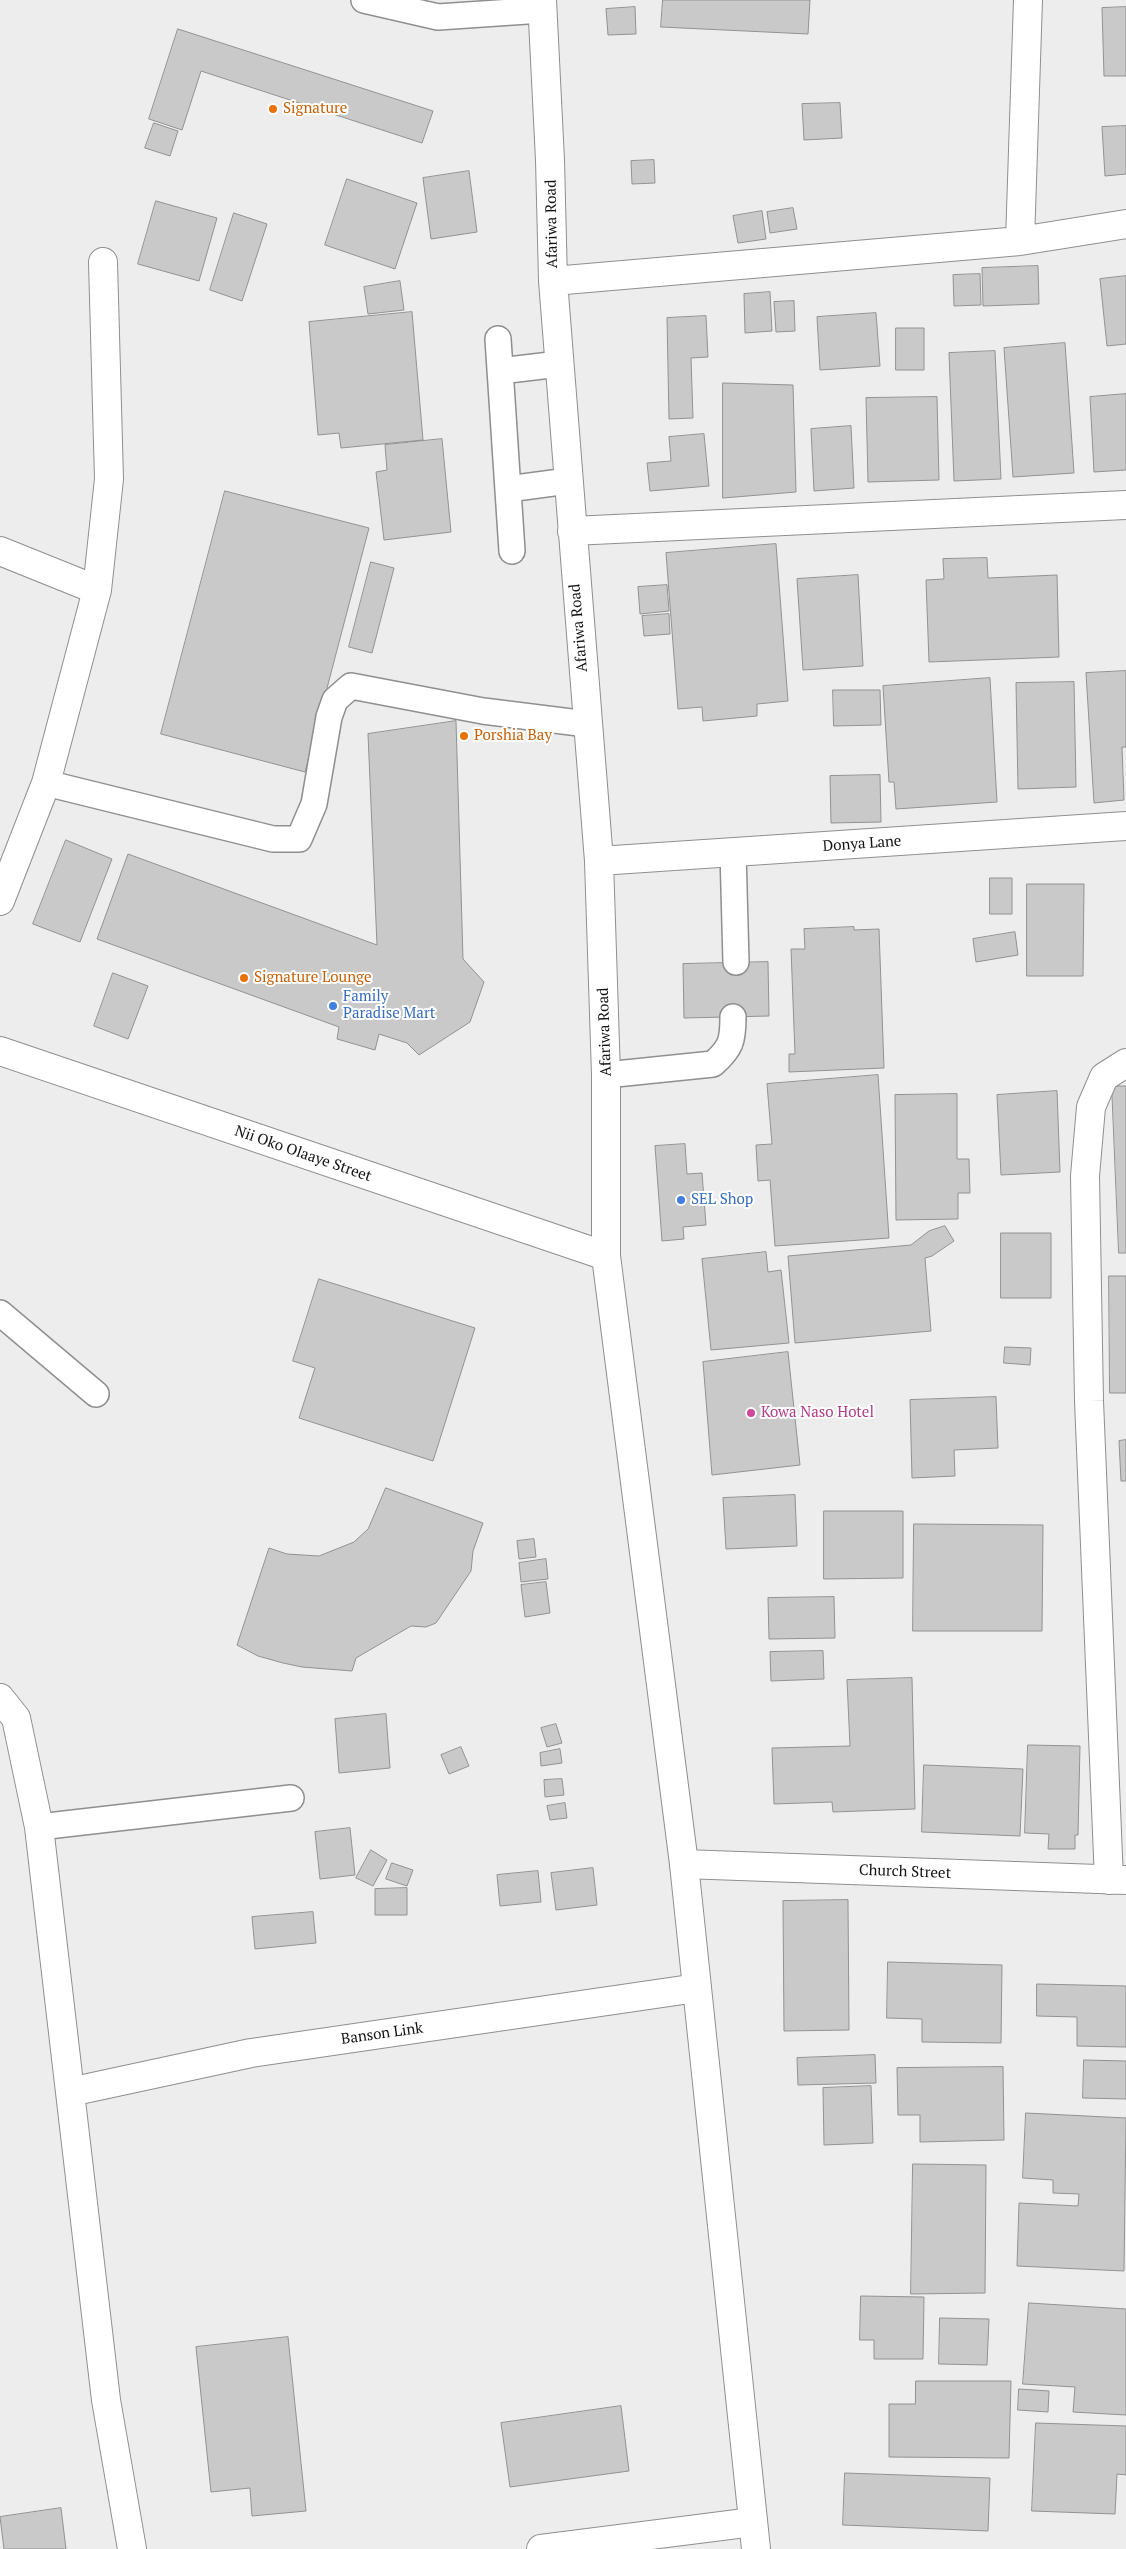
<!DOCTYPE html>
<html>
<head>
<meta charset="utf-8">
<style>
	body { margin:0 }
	canvas { display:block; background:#ededee }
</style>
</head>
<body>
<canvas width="1126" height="2549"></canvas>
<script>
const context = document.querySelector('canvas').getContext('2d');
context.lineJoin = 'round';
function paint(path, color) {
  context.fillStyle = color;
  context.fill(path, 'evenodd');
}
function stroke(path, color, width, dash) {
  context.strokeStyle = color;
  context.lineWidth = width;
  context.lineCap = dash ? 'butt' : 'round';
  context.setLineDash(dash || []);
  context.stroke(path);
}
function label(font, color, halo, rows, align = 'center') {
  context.font = font + ' "PT Serif",serif';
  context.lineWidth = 4;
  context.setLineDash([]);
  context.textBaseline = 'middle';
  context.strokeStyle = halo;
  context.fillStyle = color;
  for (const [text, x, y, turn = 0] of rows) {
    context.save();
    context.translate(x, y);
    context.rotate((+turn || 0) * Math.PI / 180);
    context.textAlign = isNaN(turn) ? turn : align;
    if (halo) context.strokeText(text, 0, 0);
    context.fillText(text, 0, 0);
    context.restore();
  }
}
const building = new Path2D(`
	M663,0H810L808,34L661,27Z
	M635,7L636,34L608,35L606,9Z
	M1126,7V76H1104L1102,8Z
	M178,29L433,111L422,143L201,71L182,130L149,119Z
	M840,103L842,138L804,140L802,104Z
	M154,123L178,131L170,156L145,148Z
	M1126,126V174L1105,176L1102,127Z
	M654,160L655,183L632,184L631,161Z
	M469,171L477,232L431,239L423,178Z
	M347,179L417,203L395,269L325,245Z
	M156,201L217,218L199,281L138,264Z
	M793,208L797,229L770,233L767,212Z
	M762,211L766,239L738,243L733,216Z
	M234,213L267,224L242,301L210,290Z
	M1038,266L1039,304L983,306L982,268Z
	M980,274L981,305L954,306L953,275Z
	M1126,276V344L1107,346L1100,279Z
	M400,281L404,310L368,314L364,287Z
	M770,292L772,331L745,333L744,294Z
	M794,301L795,331L776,332L774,302Z
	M412,312L423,440L341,448L339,433L318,435L309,322Z
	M876,313L880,366L820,370L817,317Z
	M706,316L708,357L691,358L693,418L669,419L667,318Z
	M896,328H924V370H896Z
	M1065,343L1074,473L1013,477L1004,348Z
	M995,351L1001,479L954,481L949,353Z
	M723,383L793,385L796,492L723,498Z
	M1126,394V470L1094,472L1090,397Z
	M937,397L939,480L868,482L866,398Z
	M851,426L854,488L814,491L811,429Z
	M704,434L709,486L650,491L647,463L671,461L669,437Z
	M442,439L451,532L384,540L376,472L387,470L385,445Z
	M225,491L369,528L305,772L161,734Z
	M776,544L788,701L757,704V716L703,721L702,707L678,709L666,553Z
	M987,558L988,578L1057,575L1059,657L929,662L926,580L944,579L943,559Z
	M371,562L394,568L372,653L349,647Z
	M858,575L863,666L803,670L797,579Z
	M667,585L669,611L640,614L638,587Z
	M669,614L670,634L644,636L642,616Z
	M1126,671V747H1122L1124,800L1094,803L1086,673Z
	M990,678L997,802L896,809L894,782H889L883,686Z
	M1074,682L1076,787L1018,789L1016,683Z
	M833,690H880L881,725L834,726Z
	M456,721L463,959L484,982L470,1022L419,1055L407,1043L379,1034L375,1050L337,1039L339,1027L97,939L128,854L377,945L368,734Z
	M880,775L881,822L831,823L830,776Z
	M66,840L112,859L80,942L33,924Z
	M990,878H1012V914H990Z
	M1027,884H1084L1083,976H1027Z
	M854,927V930L879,929L884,1068L789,1072V1054H795L791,949H805L804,929Z
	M1015,932L1018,955L976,962L973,939Z
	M768,962L769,1016L684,1018L683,964Z
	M113,973L148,986L128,1039L94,1026Z
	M878,1075L889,1238L775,1246L770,1180L758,1181L756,1145L772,1144L767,1084Z
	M1112,1086H1126V1253H1119Z
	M1057,1091L1060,1172L1001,1175L997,1095Z
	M957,1094V1159H969L970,1193H958V1219L896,1220L895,1095Z
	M685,1144L687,1174L702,1173L706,1225L683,1227L684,1239L662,1241L655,1146Z
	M945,1226L954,1241L932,1256L925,1258L931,1331L795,1343L788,1256L911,1245L929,1231Z
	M1001,1233H1051V1298H1001Z
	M766,1252L768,1272L781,1270L789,1343L711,1350L702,1259Z
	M1109,1276H1126V1393H1110Z
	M319,1279L475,1328L433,1461L299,1418L315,1368L293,1361Z
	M1005,1347L1031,1348L1030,1365L1004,1363Z
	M788,1352L800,1465L712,1475L703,1362Z
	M996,1397L998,1448L954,1450L955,1476L912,1478L910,1400Z
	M1126,1440V1481H1121L1119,1441Z
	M386,1488L483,1523L473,1551L471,1571L436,1623L426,1627L411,1626L356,1658L352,1671L302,1667L283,1663L258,1656L237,1645L269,1548L287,1554L319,1556L354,1542L368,1529Z
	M795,1495L797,1546L726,1549L723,1498Z
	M824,1511H903V1578L824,1579Z
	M914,1524L1043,1525L1042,1631H913Z
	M534,1539L536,1557L519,1559L517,1541Z
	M546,1559L548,1579L521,1582L519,1563Z
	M546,1582L550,1613L525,1617L521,1585Z
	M834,1597L835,1638L769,1639L768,1598Z
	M823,1651L824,1679L771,1681L770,1652Z
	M912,1678L915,1809L833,1812L832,1802L774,1804L772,1748L850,1746L847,1680Z
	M386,1714L390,1768L339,1773L335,1719Z
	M556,1724L562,1743L547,1747L541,1728Z
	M1028,1745L1080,1746L1078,1835H1075V1849H1048L1049,1834L1025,1833Z
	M461,1747L469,1766L449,1774L441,1755Z
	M560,1749L562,1763L541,1766L540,1753Z
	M924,1765L1023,1769L1020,1836L922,1832Z
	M562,1779L564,1795L545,1797L544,1780Z
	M565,1803L567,1818L550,1820L547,1806Z
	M350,1828L355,1875L320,1879L315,1832Z
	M371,1850L387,1860L373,1886L356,1878Z
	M392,1863L413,1870L407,1886L386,1879Z
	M593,1868L597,1905L556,1910L551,1873Z
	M538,1871L541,1902L500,1906L497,1875Z
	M407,1888V1915H375V1889Z
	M848,1900L849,2030L784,2031L783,1901Z
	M313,1912L316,1943L255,1949L252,1917Z
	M888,1962L1002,1965L1001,2043L922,2042V2019L887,2018Z
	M1037,1984L1126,1986V2047L1077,2046V2017L1037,2016Z
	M875,2055L876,2083L798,2085L797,2058Z
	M1084,2060L1126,2061V2099L1083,2098Z
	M1003,2067L1004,2140L920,2142V2115H898L897,2068Z
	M871,2086L873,2143L824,2145L823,2088Z
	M1026,2113L1126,2118L1124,2271L1017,2266L1019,2203L1078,2206L1079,2194L1053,2193V2180L1023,2178Z
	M913,2164L986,2165L985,2293L911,2294Z
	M861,2296L924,2297L923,2359H874V2340H860Z
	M1029,2303L1126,2309V2415L1073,2412L1075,2387L1023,2384Z
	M940,2318L989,2319L987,2365L939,2364Z
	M288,2337L306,2511L252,2516L250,2488L211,2492L196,2347Z
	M916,2381H1011L1009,2458L889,2457V2404H915Z
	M1019,2389L1049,2391L1048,2412L1018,2410Z
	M621,2406L629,2471L510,2487L501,2423Z
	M1036,2423L1126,2426V2475L1117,2474L1115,2514L1032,2511Z
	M845,2473L990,2478L988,2531L843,2525Z
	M61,2508L66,2549H4L0,2517Z`);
paint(building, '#cac9ca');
stroke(building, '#929292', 1);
const lane = new Path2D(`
	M364,0L438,17L542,10
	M498,339L512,551
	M500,371L559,364
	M508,489L568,481
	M46,783L273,839H299L314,804L329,717L335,700L351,686L483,711L587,724
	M733,852L736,962
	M606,1075L713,1064C731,1048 733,1041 733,1017
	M0,1313L96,1394
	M39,1827L291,1798`);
const street = new Path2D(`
	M542,0L550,160L553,281L599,861L606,1075V1256
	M1020,241L1028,0
	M553,281L1020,241L1126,224
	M572,531L1126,505
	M0,551L97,590
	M599,861L1126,826
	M0,901L46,783L97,590L109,479L103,262
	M0,1698L16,1718L39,1827L106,2400L132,2549
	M684,1864L1126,1880
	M1109,1880L1089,1401L1085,1176L1091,1107L1104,1077L1126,1063
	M70,2092L251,2053L697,1988
	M541,2549L753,2522`);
const secondary = new Path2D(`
	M0,1051L606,1256L684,1864L756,2549`);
stroke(lane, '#8f8f90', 28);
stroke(street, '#8f8f90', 30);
stroke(secondary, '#8f8f90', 30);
stroke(lane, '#fff', 25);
stroke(street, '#fff', 28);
stroke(secondary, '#fff', 28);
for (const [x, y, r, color] of [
	[273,109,5,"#e8710a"],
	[464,736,5,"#e8710a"],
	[244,978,5,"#e8710a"],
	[333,1006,5,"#3f7fe0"],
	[681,1200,5,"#3f7fe0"],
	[751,1413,5,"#d1479c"]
]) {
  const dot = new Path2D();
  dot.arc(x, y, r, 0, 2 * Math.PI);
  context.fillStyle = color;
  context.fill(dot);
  stroke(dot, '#fff', 2);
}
label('15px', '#c56008', '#fff', [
	["Signature",283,109],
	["Porshia Bay",474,736],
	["Signature Lounge",254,978]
], 'left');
label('15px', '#121212', '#fff', [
	["Afariwa Road",552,224,-91],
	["Afariwa Road",579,628,-95],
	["Donya Lane",862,844,-4],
	["Afariwa Road",605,1032,-92],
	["Nii Oko Olaaye Street",303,1154,19],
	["Church Street",905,1872,2],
	["Banson Link",382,2034,-8]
]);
label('15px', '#366cbe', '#fff', [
	["Family",343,997],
	["Paradise Mart",343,1014],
	["SEL Shop",691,1200]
], 'left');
label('15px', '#b23c85', '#fff', [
	["Kowa Naso Hotel",761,1413]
], 'left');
</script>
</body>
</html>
